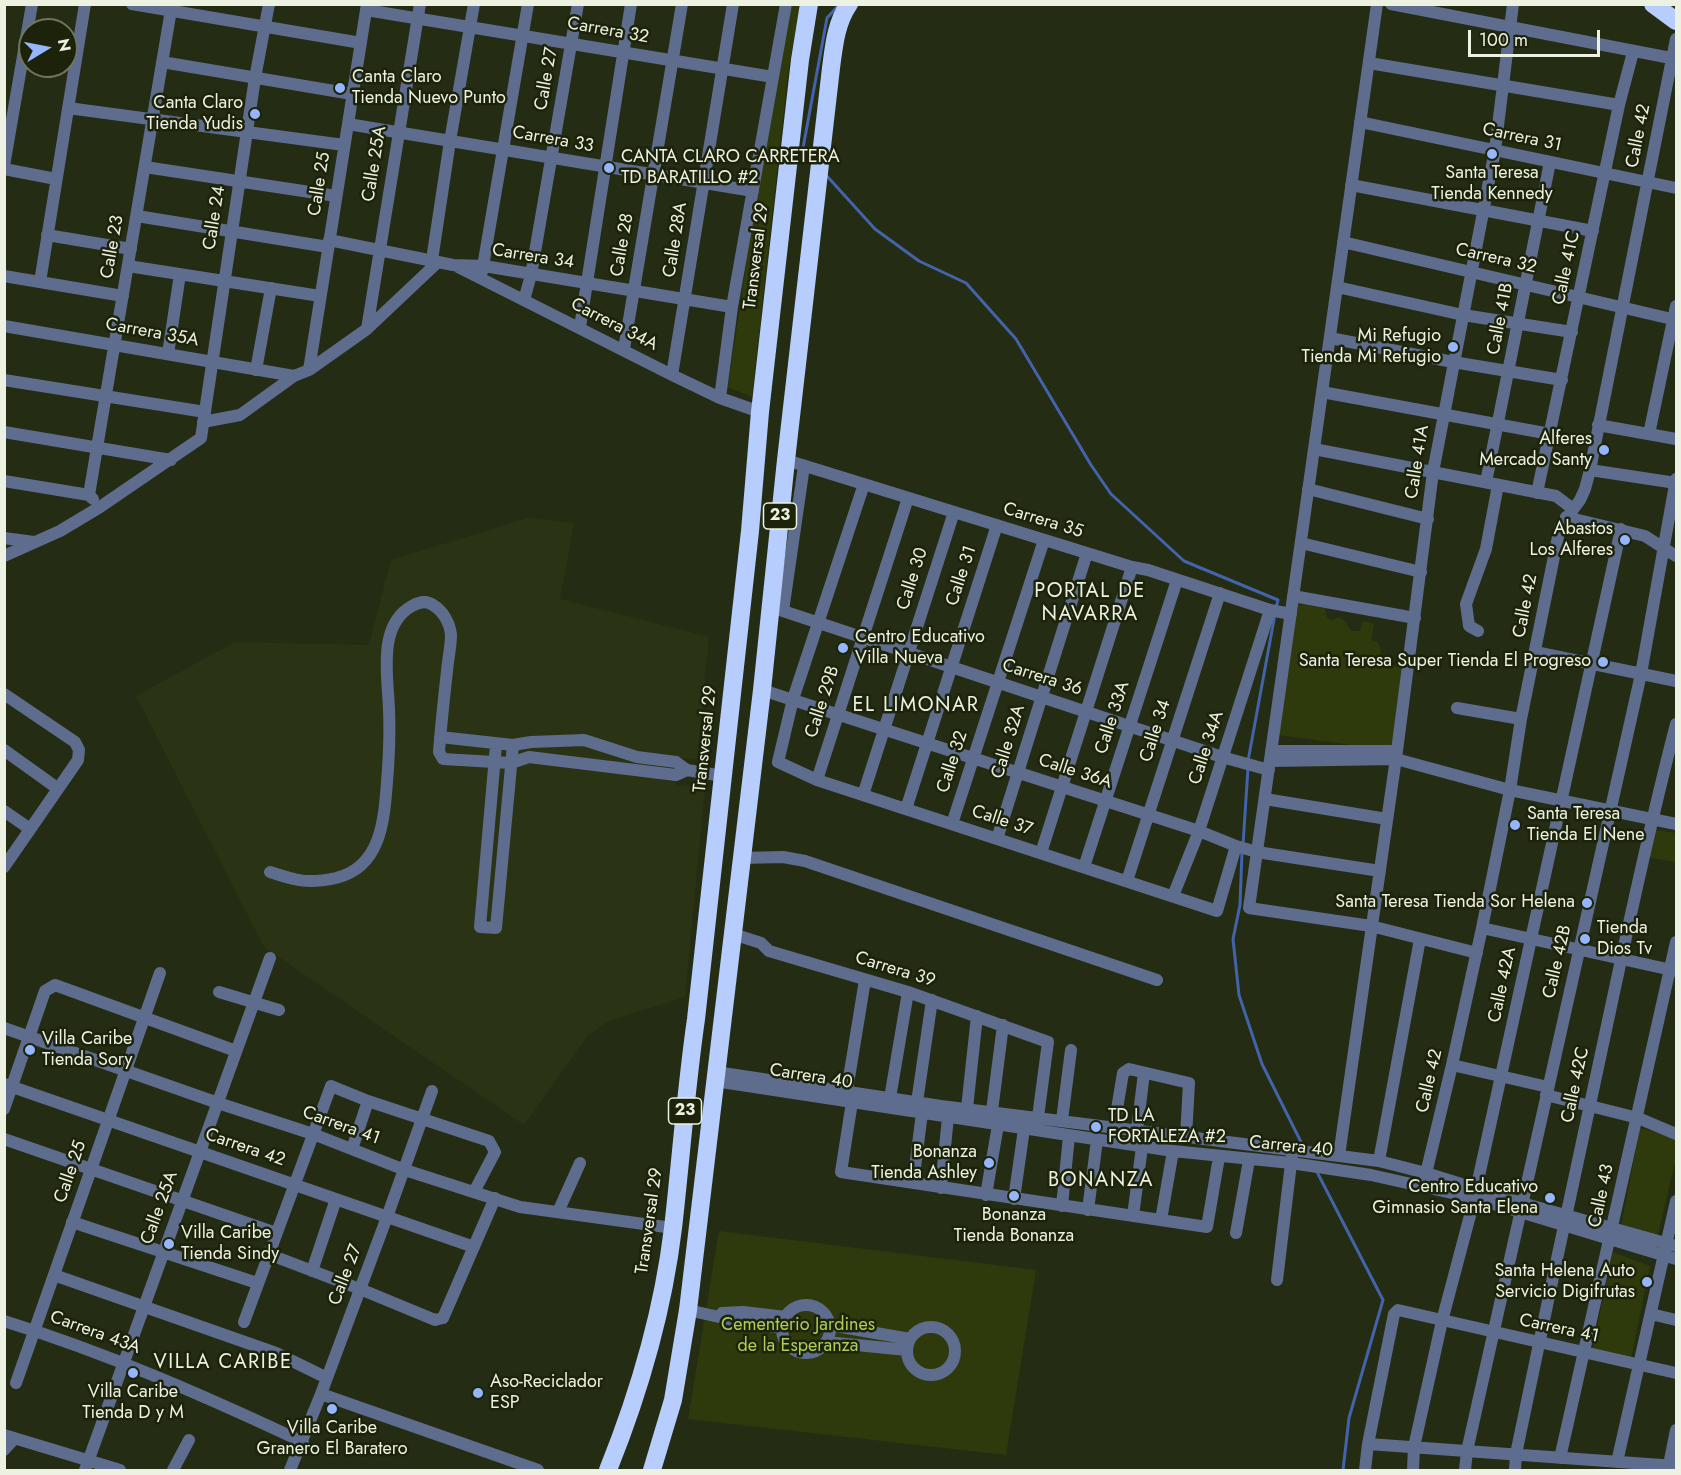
<!DOCTYPE html>
<html>
<head>
<meta charset="utf-8">
<style>
	body { margin:0 }
	#map { position:relative; width:1681px; height:1475px; overflow:hidden; background:#252c14; font-family:Jost,sans-serif }
	canvas { display:block }
	.frame { position:absolute; inset:0; border:6px solid #ecf1e1; pointer-events:none }
	.north { position:absolute; left:18px; top:18px; width:60px; height:60px; box-sizing:border-box; background:#1c230a; border:2px solid #6f7560; border-radius:50%; rotate:80deg; font-size:16px; font-weight:700; line-height:24px; text-align:center; color:#ecf1e1 }
	.north::after { content:''; display:block; margin:auto; width:21px; height:27px; background:#95b6fd; clip-path:polygon(50% 0,100% 100%,50% 72%,0 100%) }
	.scale { position:absolute; left:1468px; top:30px; width:132px; height:27px; box-sizing:border-box; border:3px solid #ecf1e1; border-top:0; padding-left:8px; font-size:18px; line-height:21px; white-space:nowrap; color:#ecf1e1; -webkit-text-stroke:4px #1c230a; paint-order:stroke }
</style>
</head>
<body>
<div id="map">
<canvas width="1681" height="1475"></canvas>
<div class="frame"></div>
<div class="north">N</div>
<div class="scale">100 m</div>
</div>
<script>
const context = document.querySelector('canvas').getContext('2d');
context.lineJoin = 'round';
function paint(path, color) {
  context.fillStyle = color;
  context.fill(path, 'evenodd');
}
function stroke(path, color, width, dash) {
  context.strokeStyle = color;
  context.lineWidth = width;
  context.lineCap = dash ? 'butt' : 'round';
  context.setLineDash(dash || []);
  context.stroke(path);
}
function label(font, color, halo, rows, align = 'center') {
  context.font = font + ' Jost,sans-serif';
  context.lineWidth = 5;
  context.setLineDash([]);
  context.textBaseline = 'middle';
  context.strokeStyle = halo;
  context.fillStyle = color;
  for (const [text, x, y, turn = 0] of rows) {
    context.save();
    context.translate(x, y);
    context.rotate((+turn || 0) * Math.PI / 180);
    context.textAlign = isNaN(turn) ? turn : align;
    if (halo) context.strokeText(text, 0, 0);
    context.fillText(text, 0, 0);
    context.restore();
  }
}
paint(new Path2D(`
	M528,518L574,523L560,599L709,637L697,759L677,758L676,785L705,788L685,997L609,1021L588,1035L524,1125L264,947L136,696L235,642L369,645L391,560Z`), '#2a3313');
paint(new Path2D(`
	M788,5H800L788,72L752,397L728,387L756,198Z
	M1296,604L1325,608L1327,618L1333,620L1338,617L1344,620L1351,631H1360L1362,621L1374,624L1371,640L1378,642L1381,650L1379,664L1407,668L1396,751L1279,735Z
	M1652,829L1676,833V862L1645,857Z
	M1640,1128L1676,1138V1158L1656,1243L1620,1231Z
	M719,1231L1036,1270L1006,1455L688,1419Z
	M1613,1252L1650,1266L1631,1358L1591,1355Z`), '#2e3a0c');
stroke(new Path2D(`
	M814,161L803,148L827,18L837,7
	M826,175L875,229L919,261L966,283L1016,339L1091,465L1111,494L1184,561L1278,600L1276,608
	M1248,761L1275,614
	M1243,845L1248,768
	M1242,852L1240,905L1233,939L1239,995L1262,1064L1304,1148
	M1316,1170L1383,1300L1349,1418L1343,1470`), '#4363aa', 3);
stroke(new Path2D(`
	M132,4L361,43
	M1377,4L1249,908L1371,926L1477,953
	M1391,4L1676,59
	M366,10L773,77
	M162,62L352,94
	M1369,63L1619,105
	M68,108L344,145
	M1360,122L1676,188
	M348,124L753,191
	M4,166L32,4
	M145,167L336,196
	M4,169L56,179
	M1351,185L1593,231
	M137,216L328,247
	M47,235L131,249
	M329,240L453,265L484,266L732,307
	M1343,242L1676,320
	M432,260L450,141L474,4
	M128,266L320,296
	M458,267L672,375L720,398L760,412
	M482,272L528,4
	M4,276L123,296
	M40,282L85,4
	M1337,287L1463,315L1572,332
	M524,300L531,275L578,4
	M4,326L294,376
	M580,327L631,4
	M367,329L420,4
	M1330,338L1453,362L1562,380
	M624,349L682,4
	M168,354L180,274
	M256,370L271,288
	M309,370L367,4
	M672,375L733,4
	M4,380L205,412
	M1322,392L1550,434
	M720,398L732,307L786,4
	M203,422L240,415L294,376L309,370L367,329L438,262
	M1598,425L1676,439
	M4,432L171,460
	M1649,434L1676,306
	M1314,449L1556,496L1573,509
	M786,460L1132,567L1148,570L1270,610L1291,614
	M1590,470L1676,483
	M4,481L89,495L93,499
	M1486,482L1550,162
	M864,484L793,699L778,762L817,780L1217,911L1236,846
	M1308,489L1428,519
	M1537,493L1619,105L1633,52
	M89,495L172,4
	M1566,517L1645,536L1676,556
	M4,538L34,542
	M1301,543L1421,572
	M4,556L60,531L100,507L201,438L255,78L269,4
	M1293,596L1415,618
	M771,607L1222,757L1269,770
	M783,611L804,466
	M1478,631L1469,626L1466,604L1486,549L1498,485
	M1535,652L1676,681
	M762,690L1199,831L1236,846L1257,852L1380,871
	M4,694L75,742L79,750L78,760L4,867
	M1457,708L1521,719
	M440,737L513,745L531,742L584,740L637,757L676,762L687,770L723,776
	M496,745L480,927L496,928L513,745
	M4,750L57,788
	M1271,751H1397
	M1270,761L1396,759L1510,790L1676,824
	M817,780L908,498
	M863,795L954,512
	M1265,799L1387,819
	M906,809L997,525
	M4,811L30,829
	M952,824L1044,540
	M997,839L1087,553
	M1041,853L1132,567
	M742,858L783,857L805,861L1157,980
	M1084,867L1177,580
	M270,872C297,881 308,884 336,878C381,867 384,821 387,782C389,758 390,734 389,710C388,677 377,625 412,606C419,602 426,600 433,605C443,611 450,623 451,635C451,646 448,659 447,671C444,698 441,725 439,752L443,759L511,763L529,757L676,775L687,770
	M1127,881L1220,593
	M1173,896L1199,831L1270,610
	M1482,928L1676,971
	M733,934L761,943L769,951L908,992L1048,1042L1038,1117
	M219,992L279,1010
	M4,1028L218,1103L313,1134L405,1170L520,1207L673,1228
	M1452,1065L1548,1087
	M716,1072L941,1106L1379,1161L1426,1173L1522,1203L1676,1246
	M715,1081L1173,1151L1291,1163L1371,1175L1474,1198L1676,1259
	M4,1084L474,1247
	M847,1090L865,980
	M1546,1095L1638,1118L1676,1134
	M890,1098L908,992
	M852,1102L841,1172L1207,1227L1219,1157
	M967,1108L977,1016
	M4,1109L45,991L55,985L236,1051
	M916,1109L932,1000
	M992,1111L1003,1025
	M1062,1120L1071,1050
	M1114,1127L1123,1073L1129,1069L1189,1083L1186,1137
	M1137,1130L1144,1073
	M4,1139L276,1233
	M352,1149L368,1101
	M1339,1156L1397,751L1433,472L1495,150L1513,4
	M1379,1161L1420,939
	M913,1183L922,1113
	M1423,1186L1452,1065L1482,928L1510,790L1521,719L1560,527L1580,500L1585,489L1590,470L1676,39
	M941,1188L948,1117
	M986,1195L998,1125
	M1014,1199L1024,1129
	M1062,1206L1069,1136
	M1088,1210L1097,1140
	M558,1212L580,1163
	M1133,1216L1142,1147
	M1161,1220L1173,1151
	M72,1222L257,1283
	M1236,1233L1249,1160
	M268,1254L360,1289L435,1320L443,1318L495,1198
	M312,1271L336,1199
	M54,1275L276,1353L327,1378
	M1277,1280L1292,1155
	M782 1329a24 24 0 1 1 48 0a24 24 0 1 1-48 0Z
	M688,1310L741,1322L783,1328
	M722,1313L743,1312L786,1317
	M1651,1314L1676,1320
	M4,1321C107,1353 205,1396 303,1442
	M244,1322L331,1086L368,1101L489,1141L495,1152L474,1192
	M830,1325L910,1339
	M907 1351a24 24 0 1 1 48 0a24 24 0 1 1-48 0Z
	M826,1342L907,1350
	M16,1383L160,973
	M321,1394L538,1470
	M4,1435L120,1470
	M1368,1444L1676,1466
	M4,1450L14,1439
	M1560,1458L1676,942
	M1617,1462L1676,1201
	M1669,1465L1676,1430
	M85,1470L270,958
	M173,1470L189,1440
	M290,1470L321,1394L387,1217L432,1091
	M1365,1470L1368,1444L1394,1314L1398,1310L1676,1373
	M1413,1470L1414,1447L1442,1321L1472,1208L1621,529
	M1465,1470L1467,1451L1641,674L1676,479
	M1515,1470L1516,1454C1541,1331 1568,1209 1594,1086C1620,965 1645,844 1676,724`), '#5e6d8d', 12);
stroke(new Path2D(`
	M1653,4L1676,21
	M608,1470C639,1393 663,1311 673,1228C681,1158 686,1088 696,1019L750,531L760,412L800,60L809,4
	M652,1470L673,1400L688,1310L762,690L786,460L831,68C834,45 836,23 849,4`), '#b6cdfd', 18);
for (const [x, y, r, color] of [
	[340,88,6,"#95b6fd"],
	[255,114,6,"#95b6fd"],
	[1492,154,6,"#95b6fd"],
	[609,168,6,"#95b6fd"],
	[1453,347,6,"#95b6fd"],
	[1604,450,6,"#95b6fd"],
	[1625,540,6,"#95b6fd"],
	[843,648,6,"#95b6fd"],
	[1603,662,6,"#95b6fd"],
	[1515,825,6,"#95b6fd"],
	[1587,903,6,"#95b6fd"],
	[1585,939,6,"#95b6fd"],
	[30,1050,6,"#95b6fd"],
	[1096,1127,6,"#95b6fd"],
	[989,1163,6,"#95b6fd"],
	[1014,1196,6,"#95b6fd"],
	[1550,1198,6,"#95b6fd"],
	[169,1244,6,"#95b6fd"],
	[1647,1282,6,"#95b6fd"],
	[133,1373,6,"#95b6fd"],
	[478,1393,6,"#95b6fd"],
	[332,1409,6,"#95b6fd"]
]) {
  const dot = new Path2D();
  dot.arc(x, y, r, 0, 2 * Math.PI);
  context.fillStyle = color;
  context.fill(dot);
  stroke(dot, '#1c230a', 2);
}
for (const [x, y, w] of [
	[780,516,33],
	[685,1111,33]
]) {
  const box = new Path2D();
  box.roundRect(x - w / 2, y - 13, w, 26, 4.5);
  context.fillStyle = '#1c230a';
  context.fill(box);
  stroke(box, '#ecf1e1', 1.5);
}
label('bold 16px', '#ecf1e1', null, [
	["23",780,516],
	["23",685,1111]
]);
label('18px', '#ecf1e1', '#1c230a', [
	["Carrera 32",608,31,10],
	["Calle 27",547,79,-80],
	["Calle 42",1639,136,-79],
	["Carrera 31",1522,138,12],
	["Carrera 33",553,140,10],
	["Calle 25A",375,164,-81],
	["Calle 25",320,184,-81],
	["Calle 24",215,218,-81],
	["Calle 28A",676,240,-81],
	["Calle 28",623,245,-80],
	["Calle 23",113,247,-80],
	["Transversal 29",757,256,-83],
	["Carrera 34",533,257,9],
	["Carrera 32",1496,259,13],
	["Calle 41C",1567,268,-78],
	["Calle 41B",1501,319,-79],
	["Carrera 34A",614,325,27],
	["Carrera 35A",152,333,10],
	["Calle 41A",1418,462,-81],
	["Carrera 35",1043,521,17],
	["Calle 31",962,576,-72],
	["Calle 30",913,579,-72],
	["Calle 42",1526,606,-79],
	["Carrera 36",1042,678,18],
	["Calle 29B",823,702,-72],
	["Calle 33A",1113,718,-72],
	["Calle 34",1156,731,-72],
	["Transversal 29",706,739,-84],
	["Calle 32A",1009,742,-73],
	["Calle 34A",1207,748,-72],
	["Calle 32",953,762,-72],
	["Calle 36A",1075,772,18],
	["Calle 37",1002,821,18],
	["Calle 42B",1558,962,-77],
	["Carrera 39",895,970,17],
	["Calle 42A",1503,985,-78],
	["Carrera 40",811,1077,9],
	["Calle 42",1430,1081,-77],
	["Calle 42C",1576,1085,-78],
	["Carrera 41",341,1126,20],
	["Carrera 40",1291,1147,6],
	["Carrera 42",245,1148,19],
	["Calle 25",71,1172,-71],
	["Calle 43",1602,1196,-78],
	["Calle 25A",160,1208,-70],
	["Transversal 29",650,1221,-82],
	["Calle 27",346,1275,-69],
	["Carrera 41",1559,1329,12],
	["Carrera 43A",95,1333,20]
]);
label('18px', '#ecf1e1', '#1c230a', [
	["Canta Claro",352,78],
	["Tienda Nuevo Punto",352,99],
	["Canta Claro",243,104,"right"],
	["Tienda Yudis",243,125,"right"],
	["CANTA CLARO CARRETERA",621,158],
	["TD BARATILLO #2",621,179],
	["Santa Teresa",1492,174,"center"],
	["Tienda Kennedy",1492,195,"center"],
	["Mi Refugio",1441,337,"right"],
	["Tienda Mi Refugio",1441,358,"right"],
	["Alferes",1592,440,"right"],
	["Mercado Santy",1592,461,"right"],
	["Abastos",1613,530,"right"],
	["Los Alferes",1613,551,"right"],
	["Centro Educativo",855,638],
	["Villa Nueva",855,659],
	["Santa Teresa Super Tienda El Progreso",1591,662,"right"],
	["Santa Teresa",1527,815],
	["Tienda El Nene",1527,836],
	["Santa Teresa Tienda Sor Helena",1575,903,"right"],
	["Tienda",1597,929],
	["Dios Tv",1597,950],
	["Villa Caribe",42,1040],
	["Tienda Sory",42,1061],
	["TD LA",1108,1117],
	["FORTALEZA #2",1108,1138],
	["Bonanza",977,1153,"right"],
	["Tienda Ashley",977,1174,"right"],
	["Centro Educativo",1538,1188,"right"],
	["Gimnasio Santa Elena",1538,1209,"right"],
	["Bonanza",1014,1216,"center"],
	["Tienda Bonanza",1014,1237,"center"],
	["Villa Caribe",181,1234],
	["Tienda Sindy",181,1255],
	["Santa Helena Auto",1635,1272,"right"],
	["Servicio Digifrutas",1635,1293,"right"],
	["Aso-Reciclador",490,1383],
	["ESP",490,1404],
	["Villa Caribe",133,1393,"center"],
	["Tienda D y M",133,1414,"center"],
	["Villa Caribe",332,1429,"center"],
	["Granero El Baratero",332,1450,"center"]
], 'left');
label('18px', '#aece58', '#1c230a', [
	["Cementerio Jardines",798,1326],
	["de la Esperanza",798,1347]
]);
context.letterSpacing = '1.5px';
label('20px', '#ecf1e1', '#1c230a', [
	["PORTAL DE",1090,592],
	["NAVARRA",1090,615],
	["EL LIMONAR",916,706],
	["BONANZA",1101,1181],
	["VILLA CARIBE",223,1363]
]);
context.letterSpacing = '0px';
</script>
</body>
</html>
